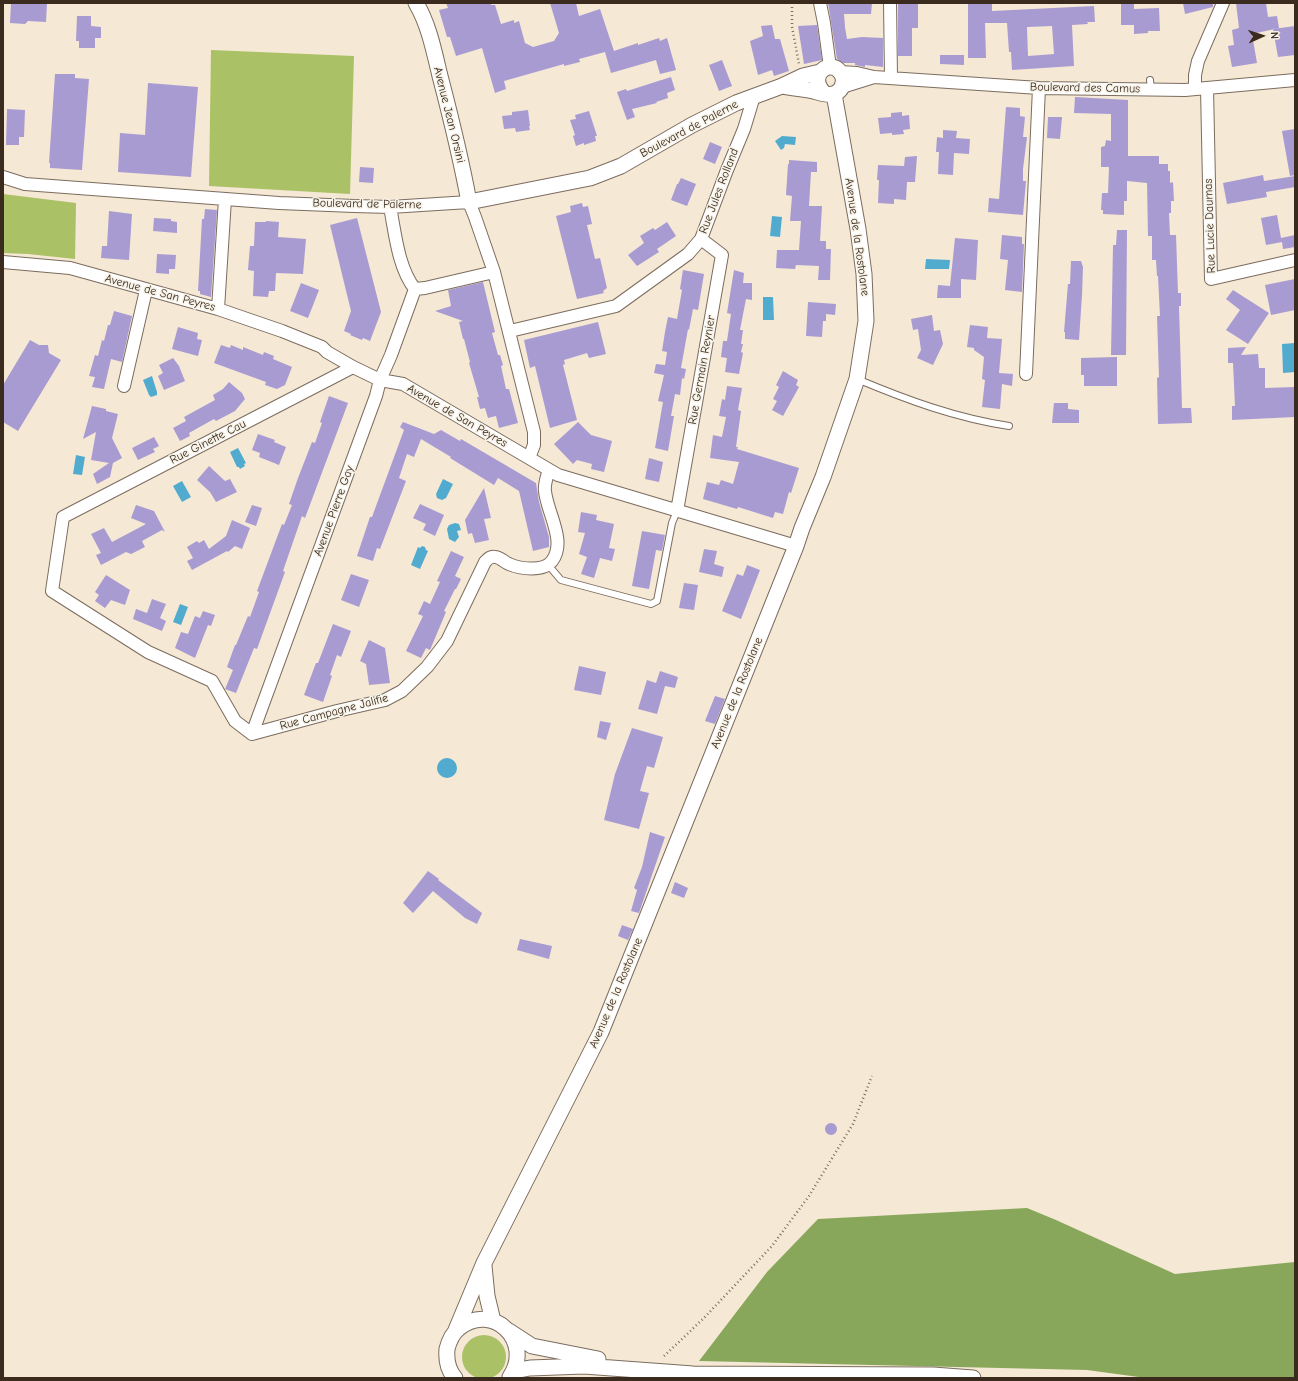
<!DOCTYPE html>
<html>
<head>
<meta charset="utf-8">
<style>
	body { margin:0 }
	#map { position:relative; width:1298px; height:1381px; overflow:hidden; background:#f5e8d5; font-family:"Comic Neue",sans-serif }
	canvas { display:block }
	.frame { position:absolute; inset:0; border:4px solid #3b2a1e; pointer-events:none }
	.north { position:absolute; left:1242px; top:16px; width:40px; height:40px; -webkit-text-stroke:3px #f7f3e8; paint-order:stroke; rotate:87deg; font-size:11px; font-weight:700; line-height:16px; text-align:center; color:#3b2a1e }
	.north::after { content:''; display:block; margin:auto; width:14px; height:18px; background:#3b2a1e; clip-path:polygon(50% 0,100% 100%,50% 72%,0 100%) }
</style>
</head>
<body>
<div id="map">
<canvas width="1298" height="1381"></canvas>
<div class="frame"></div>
<div class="north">N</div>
</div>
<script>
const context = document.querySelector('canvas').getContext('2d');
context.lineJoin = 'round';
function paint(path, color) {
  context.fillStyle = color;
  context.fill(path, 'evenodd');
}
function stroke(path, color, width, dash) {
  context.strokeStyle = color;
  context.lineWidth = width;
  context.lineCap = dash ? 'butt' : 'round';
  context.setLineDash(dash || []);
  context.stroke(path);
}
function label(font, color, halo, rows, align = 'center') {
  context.font = font + ' "Comic Neue",sans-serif';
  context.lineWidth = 3;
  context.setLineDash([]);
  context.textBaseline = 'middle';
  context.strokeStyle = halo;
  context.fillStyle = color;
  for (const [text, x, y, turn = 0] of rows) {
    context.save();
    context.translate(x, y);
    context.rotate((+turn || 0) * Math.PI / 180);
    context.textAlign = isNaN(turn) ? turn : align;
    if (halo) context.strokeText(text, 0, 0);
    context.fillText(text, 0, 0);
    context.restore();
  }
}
paint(new Path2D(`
	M211,50L354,56L350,194L209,186Z
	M3,194L76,203L75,259L28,254L3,253Z
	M462 1357a22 22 0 1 1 44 0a22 22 0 1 1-44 0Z`), '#abc166');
paint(new Path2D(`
	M1027,1208L1056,1220L1175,1274L1295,1262V1378H1146L1087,1370L699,1361L767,1272L818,1219Z`), '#88a75b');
paint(new Path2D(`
	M782,136L796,137L795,145L785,144L784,148L781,150L775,141Z
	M772,216L782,217L780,237L770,236Z
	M926,259L950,260L949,269H925Z
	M763,297H773L774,320H763Z
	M1295,343V372L1283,373L1282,344Z
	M152,376L157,392V395L151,397L149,395L143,380Z
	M238,448L246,463L244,464L245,466L240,469L239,467H237L230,452Z
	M76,455L85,457L82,475L73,474Z
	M443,479L453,484L446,498L442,500L437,498L436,494Z
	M182,481L191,497L182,502L173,486Z
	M455,523L459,524L461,530L457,531L459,537L455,542L449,539L447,529L449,525Z
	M422,546L425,547L426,550L428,551L420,569L411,565L418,547L420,548Z
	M180,604L188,607L181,625L173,622Z
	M437 768a10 10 0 1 1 20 0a10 10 0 1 1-20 0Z`), '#51abcf');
paint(new Path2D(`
	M11,3H47L46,22L28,21L25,24L10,23Z
	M446,3H488L492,5H495L501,24L514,20V23L519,21L525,43L533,47L554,41L559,33L550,3H576L579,16L600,9L614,51L638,43V45L659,38L660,41L667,38L676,70L660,74L656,60L611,73L605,52L579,59L580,62L564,66V64L504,81L506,89L495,93L482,48L456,56L450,37H447L439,10L448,8Z
	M828,3H872L871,14H844L845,27L847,39L862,37L883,38V67L865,65V67L855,65V63H843L837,59Z
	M898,3H918V28H912V56H898Z
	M968,3H992V11L1094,6L1095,22H1087L1088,24L1072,25L1074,66L1012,70L1011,52H1009L1007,23H985L986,58H968ZM1052,26L1054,54L1028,56L1027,27Z
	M1121,3H1134V9L1159,8L1160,31H1148V33L1134,34V25H1121Z
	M1183,3H1213V7L1185,14Z
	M1236,3H1266L1268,17L1277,16L1279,28L1252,34L1257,63L1232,67L1228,46L1234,45L1232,30L1239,28Z
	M77,16H91V26L101,27V38H95V48H79V41H76Z
	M772,25L775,39H780L789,71L774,76L772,70L758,75L750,41L763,36L761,26Z
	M817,25L822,60L804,64L798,26Z
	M1295,26V55L1278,57L1273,29Z
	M940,55H964V65L940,64Z
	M722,60L732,86L719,91L709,65Z
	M55,74H75V78L89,79L82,170L50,168V163H49Z
	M671,77L675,90L667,93L668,98L656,102L657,103L632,109L635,117L627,120L617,92L626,89L627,91Z
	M148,83L198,87L191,177L118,172L120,133L145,135Z
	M1075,97L1128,100V156H1159V164H1168V171H1170V183L1173,182L1174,201H1171V213H1169L1170,235H1176L1178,293H1181V306H1179L1182,408H1191L1192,423L1158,424L1157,378L1159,377L1157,316H1160L1158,276H1157L1156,260H1152V236H1148L1147,183L1127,181V201H1124V215L1103,214V210H1101L1102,193H1108L1109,167H1101V147L1105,146L1106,140L1111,141V114L1074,113Z
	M1006,107L1020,108V116L1025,117L1023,137H1027L1023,169V181H1026L1023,215L988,212L989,198L999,199Z
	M7,109L25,110L24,137H19V145H6Z
	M528,110L530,126H529L530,130L516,132L515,128L504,129L502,116L512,115V112Z
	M589,111L597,136H595L596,141L584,145V143L576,146L573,136L575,135L570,120L576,119L575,115Z
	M902,112V116L909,115L910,129L903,130L904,134L892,135V133L880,134L878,118L891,117V113Z
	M1048,117H1062L1060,139L1047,138Z
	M1295,129V175L1290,176L1282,131Z
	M943,130L957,131L956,138L970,139L969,154L954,153L953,175L938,174L939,152H936L937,137L943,138Z
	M710,142L722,147L715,164L703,159Z
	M917,156L915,182H907L906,200L894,199V204L878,203L879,180H877L878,165L904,166L905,157Z
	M789,160L817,162V172H811L809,206H822L820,241H826V249H831L830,280H818L819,266L796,265L795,269L776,268L777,250H799L801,221H790L792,196L786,195L788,164H789Z
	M360,167L374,168L373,183L359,182Z
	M1263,175L1264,181L1295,176V187L1266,192L1267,197L1227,204L1223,183Z
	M681,178L696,184L687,206L671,200L677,184H678Z
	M582,203L583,207L588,206L592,224L587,225L595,259L600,258L607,288L603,291L604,293L577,299L556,216L571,212L570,206Z
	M205,209L217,210L211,297L200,294V291H198L202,219H204Z
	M109,211L132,214L129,260L101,258L102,246H107Z
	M1277,215L1281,238L1295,235V247L1283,249L1282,242L1266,245L1261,218Z
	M154,218L171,219V221L177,222V233L153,231Z
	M357,218L381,312L370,341L363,338L362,340L350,335L351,334L344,331L351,311L330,225Z
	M266,221L279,222L278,237L306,239L303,274L276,273L275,291H269L268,297L253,296L254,271L248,270L250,246H254L255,222H266Z
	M667,222L676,236L657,249L659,252L637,266L628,255L644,243L640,236L653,228L655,230Z
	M1117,230H1127L1126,355H1111L1113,245H1116Z
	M1002,235L1022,237V244H1024L1022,292L1005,290L1008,260L1000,259Z
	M955,238L978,240L976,280L961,279V298H937L938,285L950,286Z
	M157,254L176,255L175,269H169V274L156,273Z
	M1071,261H1081L1083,267L1082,295L1079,340L1065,339V332H1064L1068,284H1070Z
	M683,270L704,274L698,310L693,309L689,330L688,329L681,368L686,369L684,379L682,378L680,395L675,394L671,416H674L668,451L655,448L663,402L658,401L664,375L654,373L656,364L665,365L667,352L662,351L665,332L668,317L677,319L682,290L680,289Z
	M734,270L744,273L743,283H752V300L746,299L740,330H743L741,344H743L741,352L743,353L739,374L725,372L727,358L721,357L723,341H727L731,314L727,313Z
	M1295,279V310L1271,315L1265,285Z
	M483,282L495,332L492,333L498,355H500L503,365L501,366L506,389H509L518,423L499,428L496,416L488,418L485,408L480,409L477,397H479L469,363L470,362L464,339H463L459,322L463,321L435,311L451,306L448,290Z
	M301,283L319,290L308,318L290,311Z
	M1233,290L1269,313L1248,344L1226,330L1240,310L1226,299Z
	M808,302L836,304L835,315L826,314V321H823L822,337L806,336Z
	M114,311L132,316L122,362L111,359L104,389L92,387L95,377L89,376L95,355L98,356L102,340L104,341L108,325H110Z
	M932,315L934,331L940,330L943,344L933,365L917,358L921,350L918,329L913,330L911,319Z
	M598,322L606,354L589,358L587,353L564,360L565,364L563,365L577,420L550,428L535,366L530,368L524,340Z
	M970,325L988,327L987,338L1002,339L999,373L1013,374L1012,386L1002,384L1000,409L982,407L985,380L982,379L984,357L974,350V348L967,347Z
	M178,327L198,333L197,339L202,340L198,356L172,349Z
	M30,340L39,345H48L49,353L61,360L18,431L3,422V385Z
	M221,345L230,348L231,345L243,350V347L263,355L264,352L274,356L273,359L292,367L285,385L277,389L265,385L266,382L214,363Z
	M1246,347L1241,355L1258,354L1259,368H1265V388L1295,387V417L1232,420V406H1235L1233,363H1228V348Z
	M1117,357V386H1084V375H1081V358Z
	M173,358L179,366L185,381L164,390L158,376L163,373L159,365Z
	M783,371L798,380L796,385L799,387L783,416L772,410L777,401L773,399L779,387L776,385Z
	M229,382L242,393L245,399L235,411L216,421L214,419L189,433L190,436L180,441L173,428L186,421L184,417L215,400L213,395L223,389Z
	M727,386L742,388L738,410L741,411L736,447H738L737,449L799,468L791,493L789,492L783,514L775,512L773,518L738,507L737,509L703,499L707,482L719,485L721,480L733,484L739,462L710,458L713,435L722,437L726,417L719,416L722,399L725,400Z
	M329,396L348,403L305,518L302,516L283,571L285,572L257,649L254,648L236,693L225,689L233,670L227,667L235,645H236L248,616L250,617L259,592L257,591L282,524L284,525L292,505L289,504L298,478L312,442L315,443L322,423L320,422Z
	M1054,403H1068V409L1079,410V423H1052Z
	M92,406L106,409V411L118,414L112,438L122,458L113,463L110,477L97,484L93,474L109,463L91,460L96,432L83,439Z
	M403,422L434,434L441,430L460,441L461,439L536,483L539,502L549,537V547L533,551L519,491L498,478L494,485L450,458L451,457L421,439L414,457L407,454L399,478L406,481L380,549L377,548L373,561L357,556L370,517H372L404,430L400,427Z
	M578,422L591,435L612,441L604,472L591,469L592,464L577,460L573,464L554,444Z
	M258,434L275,440L274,442L286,447L279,465L259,457L260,453L252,450Z
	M154,437L159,446L153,449L155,452L138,460L132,448Z
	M649,458L663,462L659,482L645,479Z
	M209,466L225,481L230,479L237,492L216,502L210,492L197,480Z
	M484,488L491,518L484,519L489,540L475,543L472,533L468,534L465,520Z
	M420,504L444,515L435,536L423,530L426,524L413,518Z
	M136,505L154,511L165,532L162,530L142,541L145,547L131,554L126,552L101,565L96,555L101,553L91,534L104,528L112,542L146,524L131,518Z
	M252,505L262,508L256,526L245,522Z
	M581,512L597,515L596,520L614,524L609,548L615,549L612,561L600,558L594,578L581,574L587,557L579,554L585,533L578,532Z
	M232,520L250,528L242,549L235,546L228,552L227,551L192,570L187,561L193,558L187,547L197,541L199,543L204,540L209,549L226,536Z
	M642,531L665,535L662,551L656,550L649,589L632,586Z
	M704,549L717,551L714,564L724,567L722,577L699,572Z
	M451,551L464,557L455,576L461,579L456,589H455L444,611L446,612L430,650L426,648L421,658L406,651L423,616L418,614L424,601L430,604L440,582L437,581Z
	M747,565L760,570L741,619L722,611L737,574L743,576Z
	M351,574L369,580L359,607L341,600Z
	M106,575L130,590L125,605L111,600L105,608L95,601L99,595L95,592Z
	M684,583L698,585L694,610L679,608Z
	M152,599L166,604L160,618L166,621L162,631L133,619L136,609L147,613Z
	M203,611L215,615L211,626L208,625L195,658L175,648L181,632L188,634L195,616L200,618Z
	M333,624L351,631L341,657L337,655L330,675L332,676L323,702L304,695L316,663H318Z
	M369,640L385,648L390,683L369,685L366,664L360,661Z
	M579,666L606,672L601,695L574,690Z
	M660,671L678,677L675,688L665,686L657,714L638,709L647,680L656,683Z
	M715,696L725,699L715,724L705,721Z
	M600,721L611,723L606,740L597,737Z
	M632,728L663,737L654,768L647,766L640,791L649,793L639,829L604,820L615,774Z
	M650,832L665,837L639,913L631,911L637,890L634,888L642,867Z
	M428,871L439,879L438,880L482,913L477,924L465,918L433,891L413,913L403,903Z
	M675,882L688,888L684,898L671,893Z
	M622,925L633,929L628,940L618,936Z
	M520,939L552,946L549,959L517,950Z
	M825 1129a6 6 0 1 1 12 0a6 6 0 1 1-12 0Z`), '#a89bd2');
const service = new Path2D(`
	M1150,80L1151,90
	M857,379C907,400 956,418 1009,426
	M549,566L561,580L651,604L657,601L672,523L677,511`);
const minor = new Path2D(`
	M820,3L824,23L830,67
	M890,3L891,77
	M840,72L857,73L874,77L1039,88L1185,90L1295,80
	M842,87L874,77
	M1207,88L1211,279L1295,260
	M1195,89V75L1198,61L1223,3
	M3,177L25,184L279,203L354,206L390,207L469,202L475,217L494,272L534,432V445L529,458
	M390,207C395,232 398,268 415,289
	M3,262L70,268L218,309L282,331L322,347L327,352L353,367L380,380L403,384L558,475L796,546
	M415,289L425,288L494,272
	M218,309L225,199
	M510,331L616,306L688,254L701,239L727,170L744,129L754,96
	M1026,374L1039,88
	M124,386L146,290
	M677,511L722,255L701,239
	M252,734L235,721L212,681L148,652L52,591L63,517L353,367
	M252,734L337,711L385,700L402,691L427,667L447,641L485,562C488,559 490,556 495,557C500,557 504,562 509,564C520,569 544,572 552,561C567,541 547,513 545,491C544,484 547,476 549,470
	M252,734L376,396L380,380L391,355L415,289`);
const tertiary = new Path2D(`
	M416,3C429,25 434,51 440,76C451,118 461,159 469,202L590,178L621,166L692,125L736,103L782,86L803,76L820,72
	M782,86C791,88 800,89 809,90C816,91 826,96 833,94C838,93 842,89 843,83C844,79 843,75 840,72C831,59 807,74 823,92
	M484,1266L487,1296L493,1321
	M456,1330L484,1263L601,1032L796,546L802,528L823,477L857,379L866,321L864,274L858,229L834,94
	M509,1331L532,1346L598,1359
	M514,1371L530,1368L584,1366L693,1374L933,1375L973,1378
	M455,1378C448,1370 446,1360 447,1349C449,1341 453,1333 459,1328C493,1301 534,1342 510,1377`);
stroke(service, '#7c6c5e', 8);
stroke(minor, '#7c6c5e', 14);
stroke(tertiary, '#7c6c5e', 17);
stroke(new Path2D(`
	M792,3V27L799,64
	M664,1356L703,1319L772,1246L809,1196L853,1124L872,1076`), '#7c6c5e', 2.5, [1, 3]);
stroke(service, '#fff', 6);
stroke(minor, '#fff', 12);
stroke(tertiary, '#fff', 15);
label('12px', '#3b2a1e', '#f7f3e8', [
	["Boulevard des Camus",1085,88,1],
	["Avenue Jean Orsini",449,115,76],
	["Boulevard de Palerne",689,129,-28],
	["Rue Jules Rolland",719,191,-69],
	["Boulevard de Palerne",367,204,1],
	["Rue Lucie Daumas",1210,226,-92],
	["Avenue de la Rostolane",857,237,82],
	["Avenue de San Peyres",160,293,15],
	["Rue Germain Reynier",702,370,-80],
	["Avenue de San Peyres",457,416,30],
	["Rue Ginette Cau",208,442,-27],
	["Avenue Pierre Gay",334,511,-70],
	["Avenue de la Rostolane",737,693,-68],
	["Rue Campagne Jalifie",334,712,-15],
	["Avenue de la Rostolane",616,993,-67]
]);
</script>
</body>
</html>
